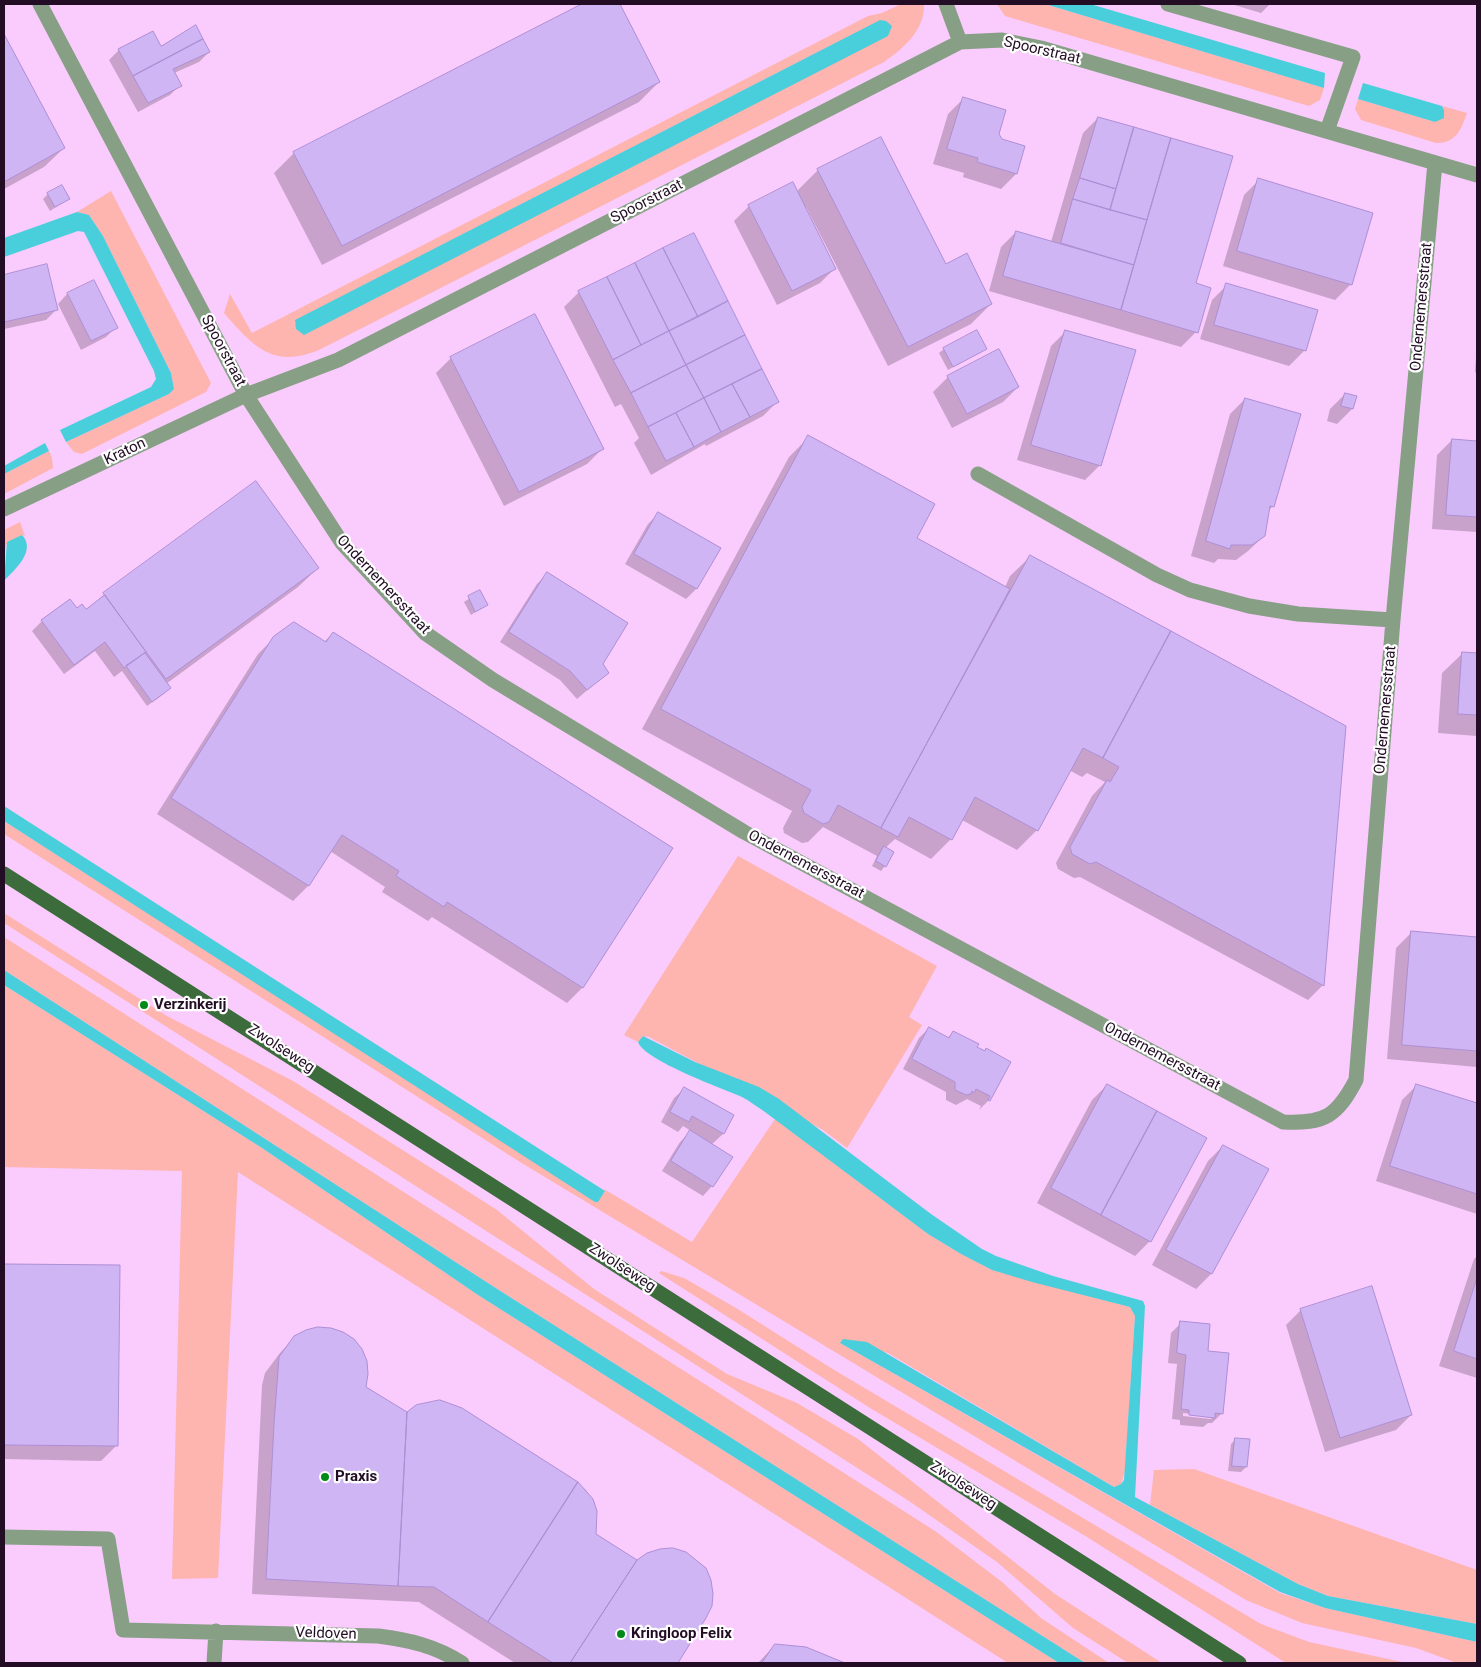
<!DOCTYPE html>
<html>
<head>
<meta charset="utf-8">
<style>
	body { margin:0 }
	#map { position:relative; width:1481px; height:1667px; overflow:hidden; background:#facbfd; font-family:Roboto,sans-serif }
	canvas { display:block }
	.frame { position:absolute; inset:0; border:5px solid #220d24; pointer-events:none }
</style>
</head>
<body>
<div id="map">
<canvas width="1481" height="1667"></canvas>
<div class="frame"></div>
</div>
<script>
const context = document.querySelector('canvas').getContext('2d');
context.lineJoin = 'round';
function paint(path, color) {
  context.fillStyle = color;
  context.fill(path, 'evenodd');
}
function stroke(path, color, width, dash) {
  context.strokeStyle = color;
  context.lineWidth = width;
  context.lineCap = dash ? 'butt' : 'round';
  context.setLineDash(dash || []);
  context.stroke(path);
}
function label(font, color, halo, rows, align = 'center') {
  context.font = font + ' Roboto,sans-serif';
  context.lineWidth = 4.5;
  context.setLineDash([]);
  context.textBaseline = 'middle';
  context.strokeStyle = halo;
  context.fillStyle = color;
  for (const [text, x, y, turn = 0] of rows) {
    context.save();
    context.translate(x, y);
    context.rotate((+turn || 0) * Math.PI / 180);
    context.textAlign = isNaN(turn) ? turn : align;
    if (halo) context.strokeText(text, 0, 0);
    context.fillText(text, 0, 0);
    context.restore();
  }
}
paint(new Path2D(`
	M901,4H924C925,30 904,48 884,62L319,350C272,369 253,346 224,313L230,294L252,333L868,16L882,13ZM880,20L294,324L296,320Z
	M997,4H1045L1324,88L1320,100L1309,106L1005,16Z
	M1358,99L1435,122L1444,110L1442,106L1467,113C1461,130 1456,143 1436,143L1361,120L1355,109Z
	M111,191L211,383L206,392L82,454L74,452L66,442L169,394L174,389L171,373L103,236L89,215L77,212Z
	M49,451L52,458L53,468L4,494V474Z
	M20,522L25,536L22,535L6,545L4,563V530Z
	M4,821L595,1201L605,1192L604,1189L692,1242L775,1119L928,1234L961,1254L992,1270L1130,1307L1135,1315L1125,1471L1121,1484L1114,1487L888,1353L840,1343L1280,1593L1325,1608L1477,1642V1663H1457L1416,1648L1302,1623L1246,1600L520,1162L4,834Z
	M738,856L937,966L909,1017L922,1025L847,1148L823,1130L649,1037L643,1036L638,1042L624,1035Z
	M4,913L167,1016L293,1081L447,1178L497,1210L594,1289L727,1374L797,1403L858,1439L1055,1594L1162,1663H1128L1073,1628L997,1562L909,1501L4,923Z
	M4,937L935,1531L1002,1582L1041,1618L1109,1663H1085L491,1285L4,970Z
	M4,985L262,1148L478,1295L1059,1663H1008L238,1172L218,1578L172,1579L182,1171L4,1167Z
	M661,1271L684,1278L736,1308L831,1368L1261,1624L1309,1642L1407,1663H1286L1087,1537L870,1408L659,1273Z
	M1194,1469L1477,1570V1624L1328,1596L1298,1584L1150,1505L1154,1470Z`), '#feb4af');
paint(new Path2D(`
	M1045,4H1090L1325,73L1324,88Z
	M880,20L886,21L892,26L888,36L304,335L296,329L295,320Z
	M1363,83L1442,106L1444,110V118L1435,122L1358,99Z
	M77,212L89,215L103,236L171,373L174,389L169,394L66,442L60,430L151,387L156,379L154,371L84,232L78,231L4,257V238Z
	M45,443L49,451L4,474V466Z
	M22,535C37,551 14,570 4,581L7,542Z
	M4,806L605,1191L598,1202H595L4,821Z
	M4,970L491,1285L1085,1663H1059L478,1295L262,1148L4,985Z
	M643,1036L695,1062L759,1087L779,1099L931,1214L982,1249L996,1256L1053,1276L1143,1301L1145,1306L1135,1497L1298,1584L1328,1596L1477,1624V1642L1325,1608L1280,1592L840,1343L843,1339L867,1342L1114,1487L1121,1484L1124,1480L1135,1316L1130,1307L1032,1282L992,1270L961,1254L928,1234L765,1112C757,1107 750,1101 742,1097C722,1088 645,1061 638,1042Z`), '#48cfdb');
paint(new Path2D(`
	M585,4H619L659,82L639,102L322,265L274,173L294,153Z
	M1231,4H1270L1261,13Z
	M4,37L64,148L44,167L4,189Z
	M160,48L209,52L199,62L174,73L180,85L170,95L138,112L109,60L119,50Z
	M963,99L998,134L1016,174L1001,189L963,177L964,173L933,164L948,114Z
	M1098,118L1232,157L1194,284L1196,332L1181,347L989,291L1001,247L1016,232L1051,242L1083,133Z
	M818,170L945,266L991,304L971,324L888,366L806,207L804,208L835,268L820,283L777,305L734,221L749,206L796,192Z
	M1259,180L1372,214L1350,285L1335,300L1223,266L1244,195Z
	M48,194L68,199L50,211L43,199Z
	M693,234L778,401L763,416L706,446L705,444L651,475L634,443L639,438L621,404L615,407L564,307L579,292Z
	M46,266L56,310L46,320L4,329V276Z
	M93,281L116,327L106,337L81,350L58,304L67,294Z
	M1227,285L1316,311L1304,351L1289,366L1200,339L1212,300Z
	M1066,331L1100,465L1085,480L1017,460L1051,346Z
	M1477,343V373L1475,372Z
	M944,349H985L948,370L939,353Z
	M451,358L602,449L587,464L504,506L436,373Z
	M948,377L1018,387L1003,402L952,428L933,392Z
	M1345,394L1355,397L1352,409L1337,424L1327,421L1330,409Z
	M1245,399L1273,506L1268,511L1264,536L1248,551L1236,560L1218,559L1214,563L1191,556L1230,414Z
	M809,437L915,539L1005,587L1010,576L1030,557L1344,726L1322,986L1308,1000L1080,877L1074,878L1058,869L1056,863L1092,796L1105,782L1087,773L1082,777L1069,770L1037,830L1017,850L962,820L951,839L931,859L895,839L885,848V866L881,871L872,866L877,856L823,827L808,842L802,843L784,833L783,828L792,811L642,729L789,457Z
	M1452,440L1477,442V532L1432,529L1437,455Z
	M658,514L719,548L696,589L686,599L625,564L648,524Z
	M318,568L298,587L166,684L165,693L147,706L122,671L114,677L95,651L64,674L32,631L42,621L76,610L85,611L105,594Z
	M547,574L607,673L577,699L560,680L500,642L537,584Z
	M479,592L486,605L471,615L464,602Z
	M333,633L671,848L582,988L567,1003L432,917L428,921L382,892L385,887L330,851L308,886L293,901L157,814L258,654L274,638L324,642Z
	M1462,654L1477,655V736L1438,733L1442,673Z
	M1411,933L1477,938V1067L1387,1059L1396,948Z
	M929,1028L947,1038L953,1033L975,1047L1009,1063L989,1100L979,1110L981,1106L967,1099L956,1105L946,1100V1092L903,1069L919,1038Z
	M1107,1085L1150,1241L1135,1256L1037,1203L1092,1100Z
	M1417,1085L1477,1105V1214L1376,1181L1402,1100Z
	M684,1089L733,1115L723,1134L711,1145L712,1186L703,1196L662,1171L680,1142L691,1131L683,1126L678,1132L661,1122L674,1098Z
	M1223,1146L1211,1274L1196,1289L1152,1265L1208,1161Z
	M1477,1256V1378L1439,1366L1474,1259Z
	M4,1265L119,1267L116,1446L101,1461L4,1459Z
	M1301,1310L1411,1415L1396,1430L1325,1452L1286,1325Z
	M1181,1323L1206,1352L1222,1413L1212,1423H1208L1203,1427L1180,1425V1420L1172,1419L1177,1364L1168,1363L1171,1333ZM1183,1413L1213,1416L1211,1419L1183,1416Z
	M295,1337L365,1387L407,1414L462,1409L586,1490L596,1511L595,1535L710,1606L675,1663H515L419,1602L252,1594L262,1385L265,1373L280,1353Z
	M1236,1439L1246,1467L1241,1472L1228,1471L1231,1444Z
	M775,1645L835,1659L841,1663H758Z`), '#0003');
const building = new Path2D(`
	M582,4H620L660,82L342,246L293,152Z
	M196,25L203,39L133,76L118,49L153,31L161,46Z
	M4,34L65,148L4,182Z
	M203,39L210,52L173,69L182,86L148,103L133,76Z
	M963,97L1006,110L999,134L1002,139L1025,146L1017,174L977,162L978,158L947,149Z
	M1098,117L1134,127L1116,189L1080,178Z
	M1134,127L1171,138L1147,220L1110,210Z
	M881,137L946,264L967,253L992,304L908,347L817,169Z
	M1171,138L1233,156L1196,283L1211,288L1198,333L1121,310Z
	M1080,178L1116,189L1110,210L1073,199Z
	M1258,178L1373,213L1352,285L1237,251Z
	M793,182L836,269L792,291L748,205Z
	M62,185L70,199L55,207L47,193Z
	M1073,199L1147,220L1134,265L1061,243Z
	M1016,231L1134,265L1121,310L1003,276Z
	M694,233L728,301L698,317L663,248Z
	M663,248L698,317L669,331L635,263Z
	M635,263L669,331L641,345L607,277Z
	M47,264L58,310L4,322V275Z
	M607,277L641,345L613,360L578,291Z
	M94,280L118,328L91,341L67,293Z
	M1226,283L1318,310L1306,351L1214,325Z
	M728,301L745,335L686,365L669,331Z
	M535,314L604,449L519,492L450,357Z
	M977,330L987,349L953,367L943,348Z
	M1065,330L1136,350L1101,466L1031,445Z
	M669,331L686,365L631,393L613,360Z
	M745,335L762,369L704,398L686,365Z
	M999,349L1019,387L967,414L947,376Z
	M686,365L704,398L648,427L631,393Z
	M762,369L779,402L750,417L732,384Z
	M732,384L750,417L721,432L704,398Z
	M1345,393L1357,396L1353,409L1341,406Z
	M704,398L721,432L694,447L676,413Z
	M1245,398L1301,414L1274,507L1270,506L1265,536L1252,545H1231L1230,549L1206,541Z
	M676,413L694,447L666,461L648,427Z
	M808,435L935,504L917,538L1010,589L881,828L838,805L829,822L823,824L804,813L802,807L811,790L661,709Z
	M1452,439L1477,441V517L1446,515Z
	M256,481L319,568L166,679L103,593Z
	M658,512L721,548L697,589L634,554Z
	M1030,555L1171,631L1103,758L1083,748L1038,831L975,797L952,840L909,817L898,837L881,828Z
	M547,572L628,623L603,664L609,673L587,690L570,671L509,632Z
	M480,590L488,605L475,612L468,596Z
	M105,595L146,652L124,668L105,642L74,665L41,620L70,599L77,608L82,604L86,609Z
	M294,622L326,642L333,632L673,848L583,988L447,902L444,907L396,876L399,871L342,835L309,886L171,798L273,637Z
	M1171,631L1346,726L1324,986L1096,862L1090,864L1072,854L1070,847L1107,780L1110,782L1119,767L1103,758Z
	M1462,652L1477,653V715L1458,714Z
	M145,653L171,688L152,702L126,666Z
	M884,846L894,852L886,867L876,861Z
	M1411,931L1477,937V1051L1402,1045Z
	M929,1027L949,1038L953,1031L979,1044L977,1047L985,1051L986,1048L1011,1062L990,1101L988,1100L990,1096L976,1089L974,1093L972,1091L971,1094L966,1095L955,1090V1082L912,1059Z
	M1107,1084L1157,1111L1101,1215L1051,1188Z
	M1416,1084L1477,1103V1194L1390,1166Z
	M684,1087L734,1115L724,1134L692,1116L689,1122L670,1112Z
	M1157,1111L1207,1138L1151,1242L1101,1215Z
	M690,1130L733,1157L713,1187L671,1161Z
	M1223,1145L1269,1169L1212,1274L1166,1250Z
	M4,1264L120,1265L118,1446L4,1445Z
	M1477,1278V1359L1454,1351Z
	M1372,1286L1412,1415L1340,1438L1300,1309Z
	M1180,1321L1210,1324L1208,1351L1229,1353L1223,1414L1215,1413V1418L1189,1415V1410L1181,1409L1186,1355L1177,1353Z
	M318,1327L331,1328L343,1332L354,1339L362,1349L367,1361L368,1374L366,1387L407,1412L398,1586L266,1579L274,1424L279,1357L294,1336L306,1330Z
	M440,1400L462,1408L578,1482L488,1622L434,1587L398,1586L407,1412L416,1405Z
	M1235,1438L1250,1439L1247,1467L1232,1466Z
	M578,1482L593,1499L597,1511L596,1534L637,1560L570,1663H553L488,1622Z
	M673,1548L686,1552L706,1568L711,1580L713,1594L712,1606L706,1618L678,1663H570L637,1560L647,1553L660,1549Z
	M775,1644L806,1647L845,1663H762Z`);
paint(building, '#d0b5f5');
stroke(building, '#ad8ed4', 1);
stroke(new Path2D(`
	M40,4L246,395L342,543L425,633L493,680L744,832L1283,1122C1325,1124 1337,1116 1356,1080L1393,620L1435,163
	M946,4L960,42
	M1168,4L1353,57L1327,131
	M978,474L1157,575L1190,590L1249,606L1298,614L1393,620
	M4,509L246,395L338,360L960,42L1002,40L1041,48L1477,175
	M4,1537L108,1539L123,1630L378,1636C410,1640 435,1646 462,1663
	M214,1663L216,1631`), '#869f85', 15);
stroke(new Path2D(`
	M4,874L1239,1663`), '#3c6b3c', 15);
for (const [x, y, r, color] of [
	[144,1005,5,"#008a17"],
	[325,1477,5,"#008a17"],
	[621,1634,5,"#008a17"]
]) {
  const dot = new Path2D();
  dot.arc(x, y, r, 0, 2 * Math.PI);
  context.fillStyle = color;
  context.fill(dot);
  stroke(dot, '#fefefe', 2);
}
label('15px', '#220d24', '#fefefe', [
	["Spoorstraat",1042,51,13],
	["Spoorstraat",647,202,-27],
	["Ondernemersstraat",1422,307,-85],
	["Spoorstraat",223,351,62],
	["Kraton",125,452,-25],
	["Ondernemersstraat",383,585,47],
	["Ondernemersstraat",1386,710,-85],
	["Ondernemersstraat",806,865,28],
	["Zwolseweg",281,1049,33],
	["Ondernemersstraat",1162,1057,28],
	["Zwolseweg",622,1268,33],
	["Zwolseweg",963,1486,33],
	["Veldoven",326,1634,2]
]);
label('bold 15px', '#220d24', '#fefefe', [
	["Verzinkerij",154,1005],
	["Praxis",335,1477],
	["Kringloop Felix",631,1634]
], 'left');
</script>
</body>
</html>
